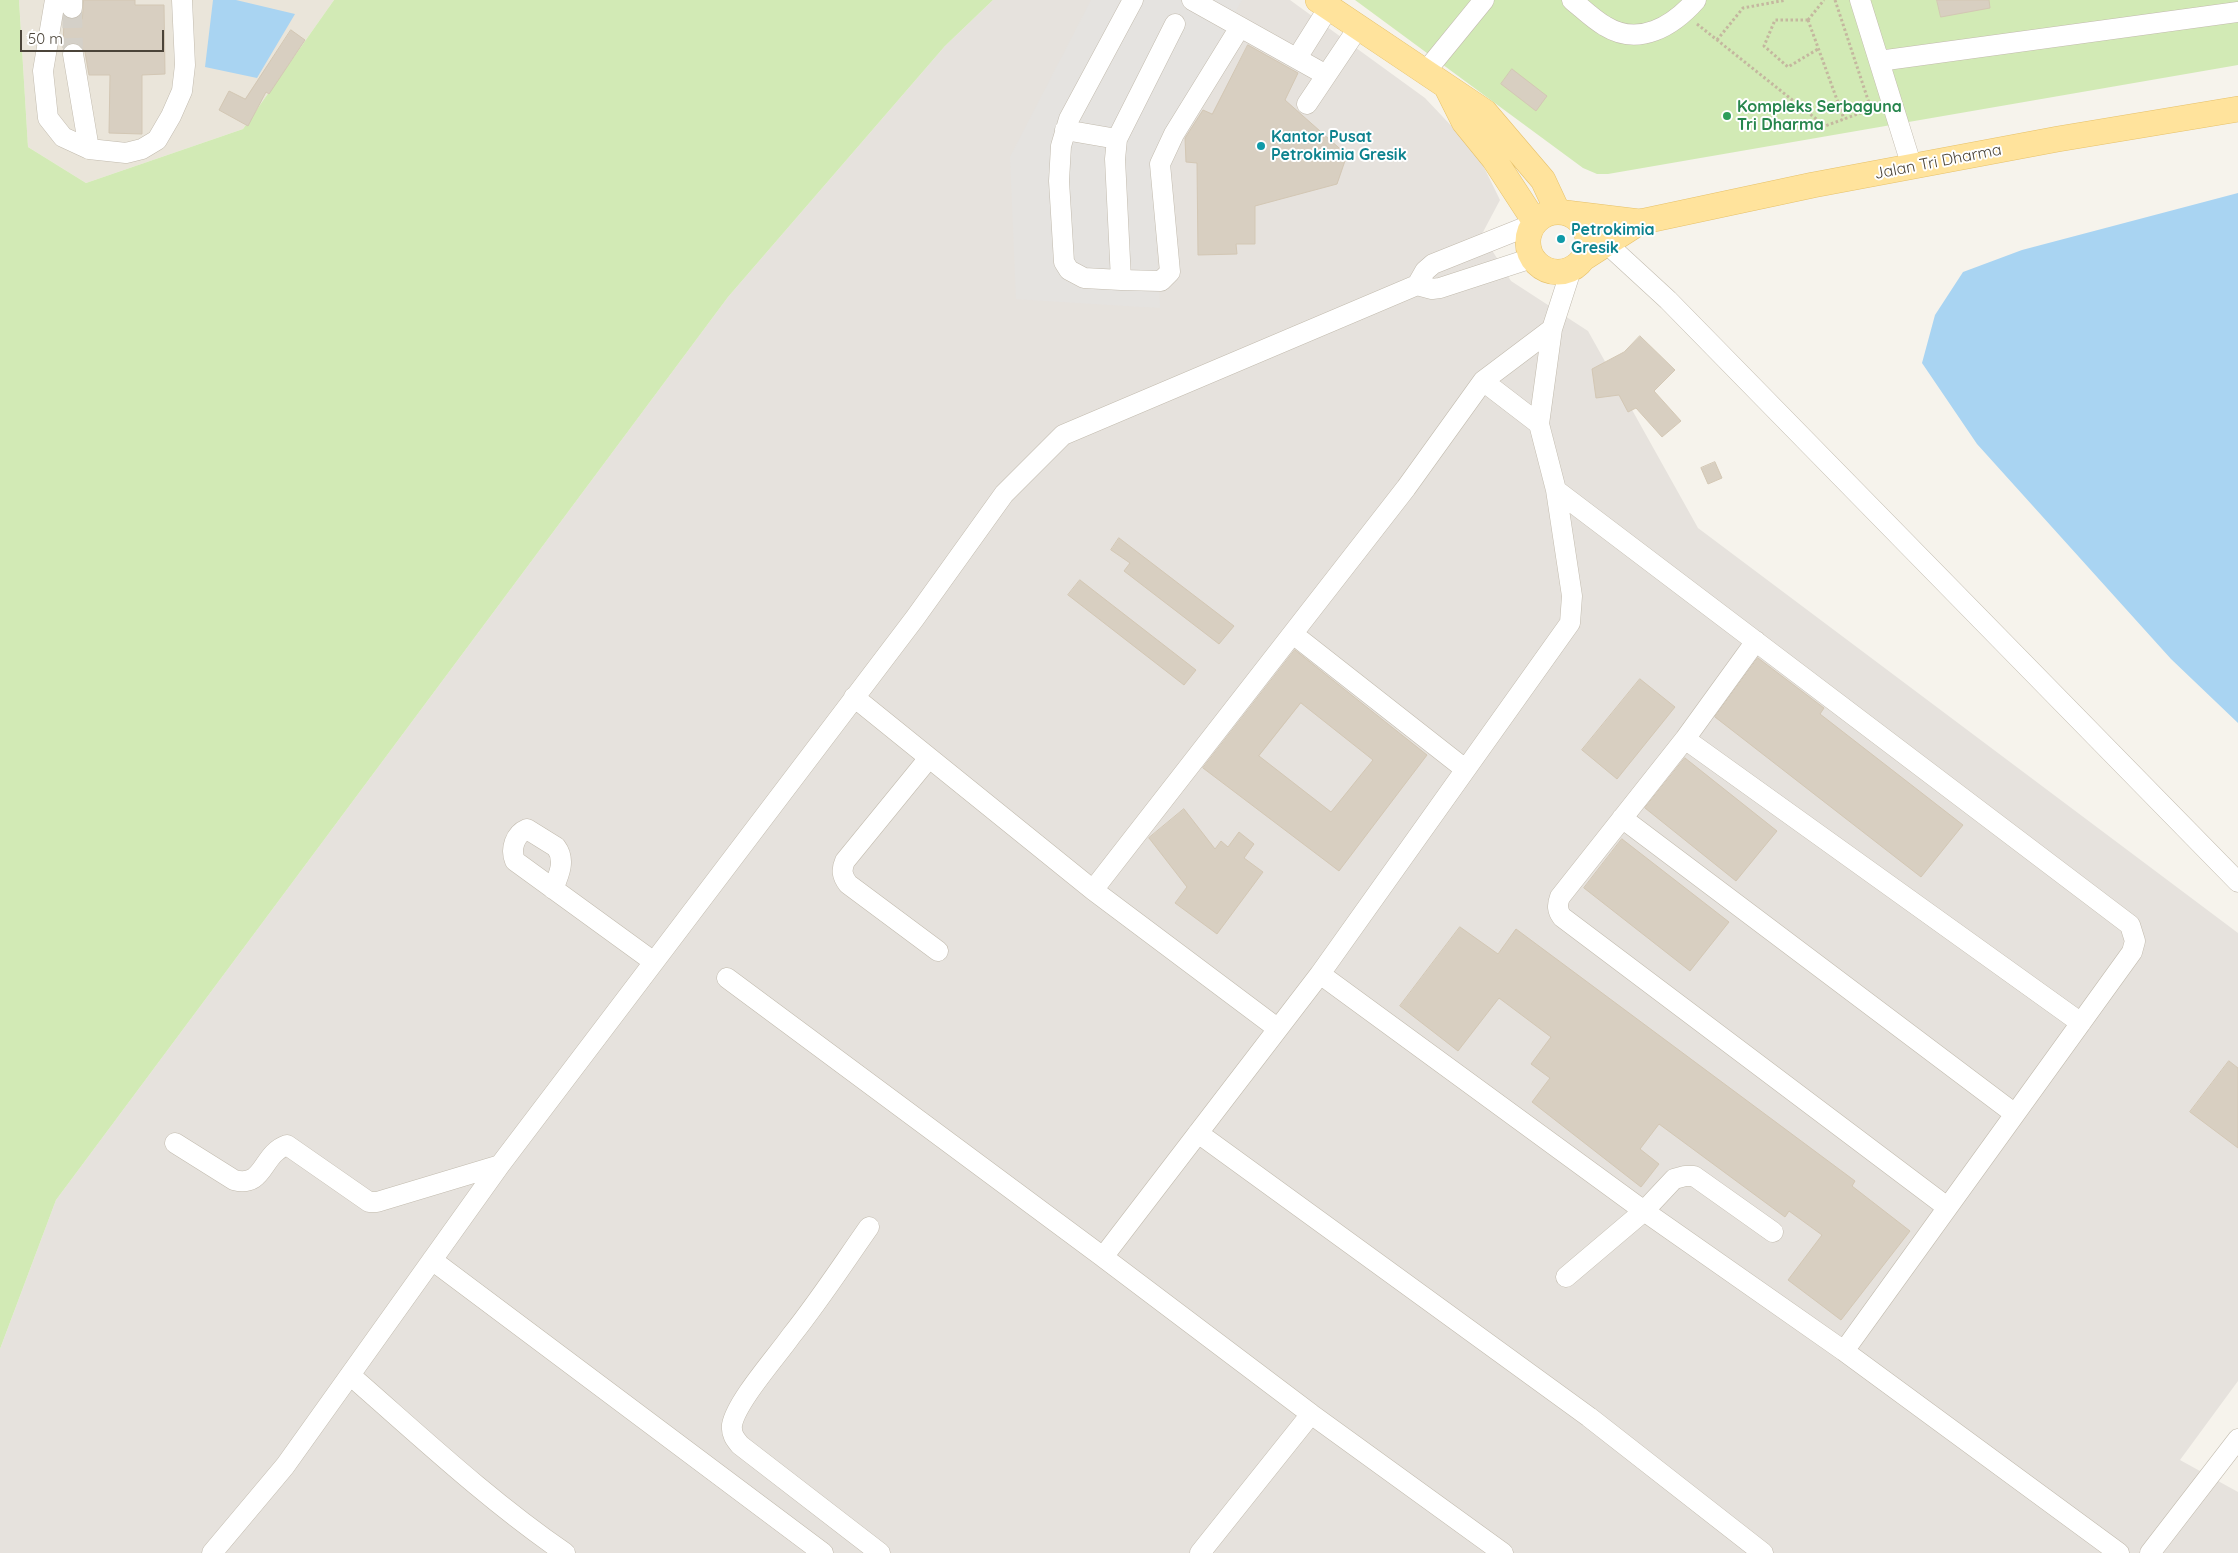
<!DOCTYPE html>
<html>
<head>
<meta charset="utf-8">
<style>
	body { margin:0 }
	#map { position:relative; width:2238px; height:1553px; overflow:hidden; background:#f6f3ec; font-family:Quicksand,sans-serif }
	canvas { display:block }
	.scale { position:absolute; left:20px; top:30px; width:144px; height:22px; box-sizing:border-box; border:2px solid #4b4439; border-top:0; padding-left:6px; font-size:15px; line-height:18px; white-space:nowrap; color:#4b4439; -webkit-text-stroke:4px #fff; paint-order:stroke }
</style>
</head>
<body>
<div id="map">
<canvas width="2238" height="1553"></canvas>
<div class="scale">50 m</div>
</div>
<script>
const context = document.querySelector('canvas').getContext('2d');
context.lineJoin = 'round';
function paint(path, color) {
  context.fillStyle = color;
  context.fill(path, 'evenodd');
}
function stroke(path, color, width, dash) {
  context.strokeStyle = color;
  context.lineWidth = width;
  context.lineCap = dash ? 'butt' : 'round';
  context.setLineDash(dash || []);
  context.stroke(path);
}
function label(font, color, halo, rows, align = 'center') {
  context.font = font + ' Quicksand,sans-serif';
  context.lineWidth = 4;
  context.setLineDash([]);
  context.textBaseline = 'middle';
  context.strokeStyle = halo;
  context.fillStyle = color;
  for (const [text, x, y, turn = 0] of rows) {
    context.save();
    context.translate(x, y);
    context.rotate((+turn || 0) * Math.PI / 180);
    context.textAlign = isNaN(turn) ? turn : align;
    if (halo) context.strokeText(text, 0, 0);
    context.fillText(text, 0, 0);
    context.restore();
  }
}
paint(new Path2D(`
	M19,0H334L243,129L86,183L28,147Z`), '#eae5da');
paint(new Path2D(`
	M993,0H1290L1425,98L1477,153L1500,200L1482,234L1511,281L1588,331L1698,528L2238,933V1381L2180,1460L2238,1492V1553H0V1349L56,1200L728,297L945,46Z`), '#e6e2dd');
paint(new Path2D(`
	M0,0H19L28,147L86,183L243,129L334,0H993L945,46L728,297L56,1200L0,1349Z
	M1355,0H2238V65L1608,174H1597L1583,168Z`), '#d2eab5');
paint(new Path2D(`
	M1091,0H1242L1152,161L1160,308L1016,299L1010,157Z`), '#e5e3e0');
paint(new Path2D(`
	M213,0H236L295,14L257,78L205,67Z
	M2238,193V723L2171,659L1977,444L1922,363L1935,315L1963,272L2022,250Z`), '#a9d4f2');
const building = new Path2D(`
	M84,0H135V5H164L165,74L142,75V134L109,133L110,75H89L85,52L78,43L71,42L63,48L64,19H82Z
	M1937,0H1989L1990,8L1941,17Z
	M291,30L305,40L269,94L266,92L248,126L219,110L229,91L245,99Z
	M1248,45L1298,73L1285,100L1347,155L1337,184L1255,206V244H1236L1237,254L1198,255L1197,163L1186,162L1185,138L1203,110L1212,114Z
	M1512,69L1547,96L1536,111L1501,84Z
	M1640,336L1675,370L1654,391L1681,421L1662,437L1636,408L1628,412L1619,395L1596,398L1592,369L1624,352Z
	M1715,462L1722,478L1708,484L1701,468Z
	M1119,538L1234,626L1219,644L1124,571L1130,563L1111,550Z
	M1080,580L1196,670L1184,685L1068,595Z
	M1295,650L1427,755L1339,871L1203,768ZM1301,703L1373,760L1331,812L1259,756Z
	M1758,658L1824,708L1820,714L1963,825L1921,877L1715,717Z
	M1640,679L1675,707L1617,779L1582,750Z
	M1685,758L1777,831L1736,881L1645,808Z
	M1184,809L1215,849L1221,841L1228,847L1239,832L1254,844L1244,858L1263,872L1217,934L1175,903L1187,887L1149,838Z
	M1622,839L1729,922L1690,971L1584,888Z
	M1460,927L1498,954L1516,929L1855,1181L1852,1186L1910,1231L1841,1320L1788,1280L1822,1235L1789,1211L1785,1217L1659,1124L1640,1149L1659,1164L1641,1187L1532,1102L1550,1078L1531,1064L1551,1037L1499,998L1458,1051L1400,1006Z
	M2229,1061L2238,1068V1148L2190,1112Z`);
paint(building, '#d8cfc1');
stroke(building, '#d3c7b4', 1);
stroke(new Path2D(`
	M72,8L73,54`), '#d4d0c8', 20, [20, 10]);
const minor = new Path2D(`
	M55,0L43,71L48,118L63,137L89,149L126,153L142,149L157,140L171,116L182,91L185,65L182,0
	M72,0V8
	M1133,0L1069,119L1061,146L1059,181L1064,262L1069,270L1084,278L1121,280L1115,159L1117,139L1175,24
	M1192,0L1326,75
	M1572,0C1583,9 1593,19 1605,26C1639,47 1673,26 1696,0
	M1860,0L1912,167
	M73,54L89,149
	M1297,58L1329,7
	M1879,61L2238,12
	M1426,71L1484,0
	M1307,104L1358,28
	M1065,130L1117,139
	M1606,243L1668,300L2238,882
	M1121,280L1161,281L1170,272L1160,164L1174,134L1240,27
	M1417,285L1432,289L1440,288L1532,258
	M1483,381L1539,424
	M1556,490L2130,925L2135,941L2132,952L1844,1351
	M1293,634L1465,769
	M1756,641L1685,739L1560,897C1557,905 1557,910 1562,917L1947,1207
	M854,697L1093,890
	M1685,739L2081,1023
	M929,758L845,861C841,870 842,876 848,884L938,951
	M1622,818L2015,1114
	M553,889C559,875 566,860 556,847L527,829C515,834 510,849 515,861L654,962
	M1320,974L1644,1211L1844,1351L2119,1553
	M727,978L1103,1257
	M1277,1028L1093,890L1406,488L1483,381L1552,329
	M1198,1133L1589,1417L1763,1553
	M175,1143L234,1180C265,1188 261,1154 287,1145L369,1202H377L500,1165
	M869,1227C843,1264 819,1301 791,1336C777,1356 736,1402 732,1425C731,1434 735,1439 740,1445L880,1553
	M432,1260L823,1553
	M1566,1277L1644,1211L1674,1179L1685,1176H1694L1773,1232
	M350,1375C420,1436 488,1500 565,1553
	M1311,1414L1503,1553
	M212,1553L285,1466L500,1165L915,618L1004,494L1063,435L1417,285L1425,271L1433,264L1533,224
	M1200,1553L1311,1414L1103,1257L1320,974L1570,623L1572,596L1556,490L1539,424L1552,329L1571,270
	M2150,1553L2238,1439`);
const major = new Path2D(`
	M1318,0L1485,112L1543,180L1557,210
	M1446,86L1464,122L1494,159L1535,222
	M1528 242a30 30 0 1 1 60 0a30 30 0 1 1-60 0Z
	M1566,213L1640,222L1813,185L2058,139L2238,109
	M1584,258L1640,222`);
stroke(minor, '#c2bbae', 21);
stroke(major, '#e6c16a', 26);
stroke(new Path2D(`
	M1835,0L1871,109
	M1808,20H1775L1764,46L1788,67L1818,49
	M1808,20L1844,119
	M1808,20L1824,0
	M1697,24L1825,126L1874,108
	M1717,40L1743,8L1786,0`), '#c4b79f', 3, [2.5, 2.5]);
stroke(minor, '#fff', 20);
stroke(major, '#ffe39c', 25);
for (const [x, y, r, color] of [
	[1727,116,5,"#2e9e5b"],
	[1261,146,5,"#0f9aa8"],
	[1561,239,5,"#0f9aa8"]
]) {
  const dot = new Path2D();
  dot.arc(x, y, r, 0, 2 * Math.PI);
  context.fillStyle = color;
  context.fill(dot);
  stroke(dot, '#fff', 2);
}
label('bold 16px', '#27864d', '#fff', [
	["Kompleks Serbaguna",1737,107],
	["Tri Dharma",1737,125]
], 'left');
label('bold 16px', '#0d838f', '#fff', [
	["Kantor Pusat",1271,137],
	["Petrokimia Gresik",1271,155],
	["Petrokimia",1571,230],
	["Gresik",1571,248]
], 'left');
label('16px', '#4b4439', '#fff', [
	["Jalan Tri Dharma",1938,162,-11]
]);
</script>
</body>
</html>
